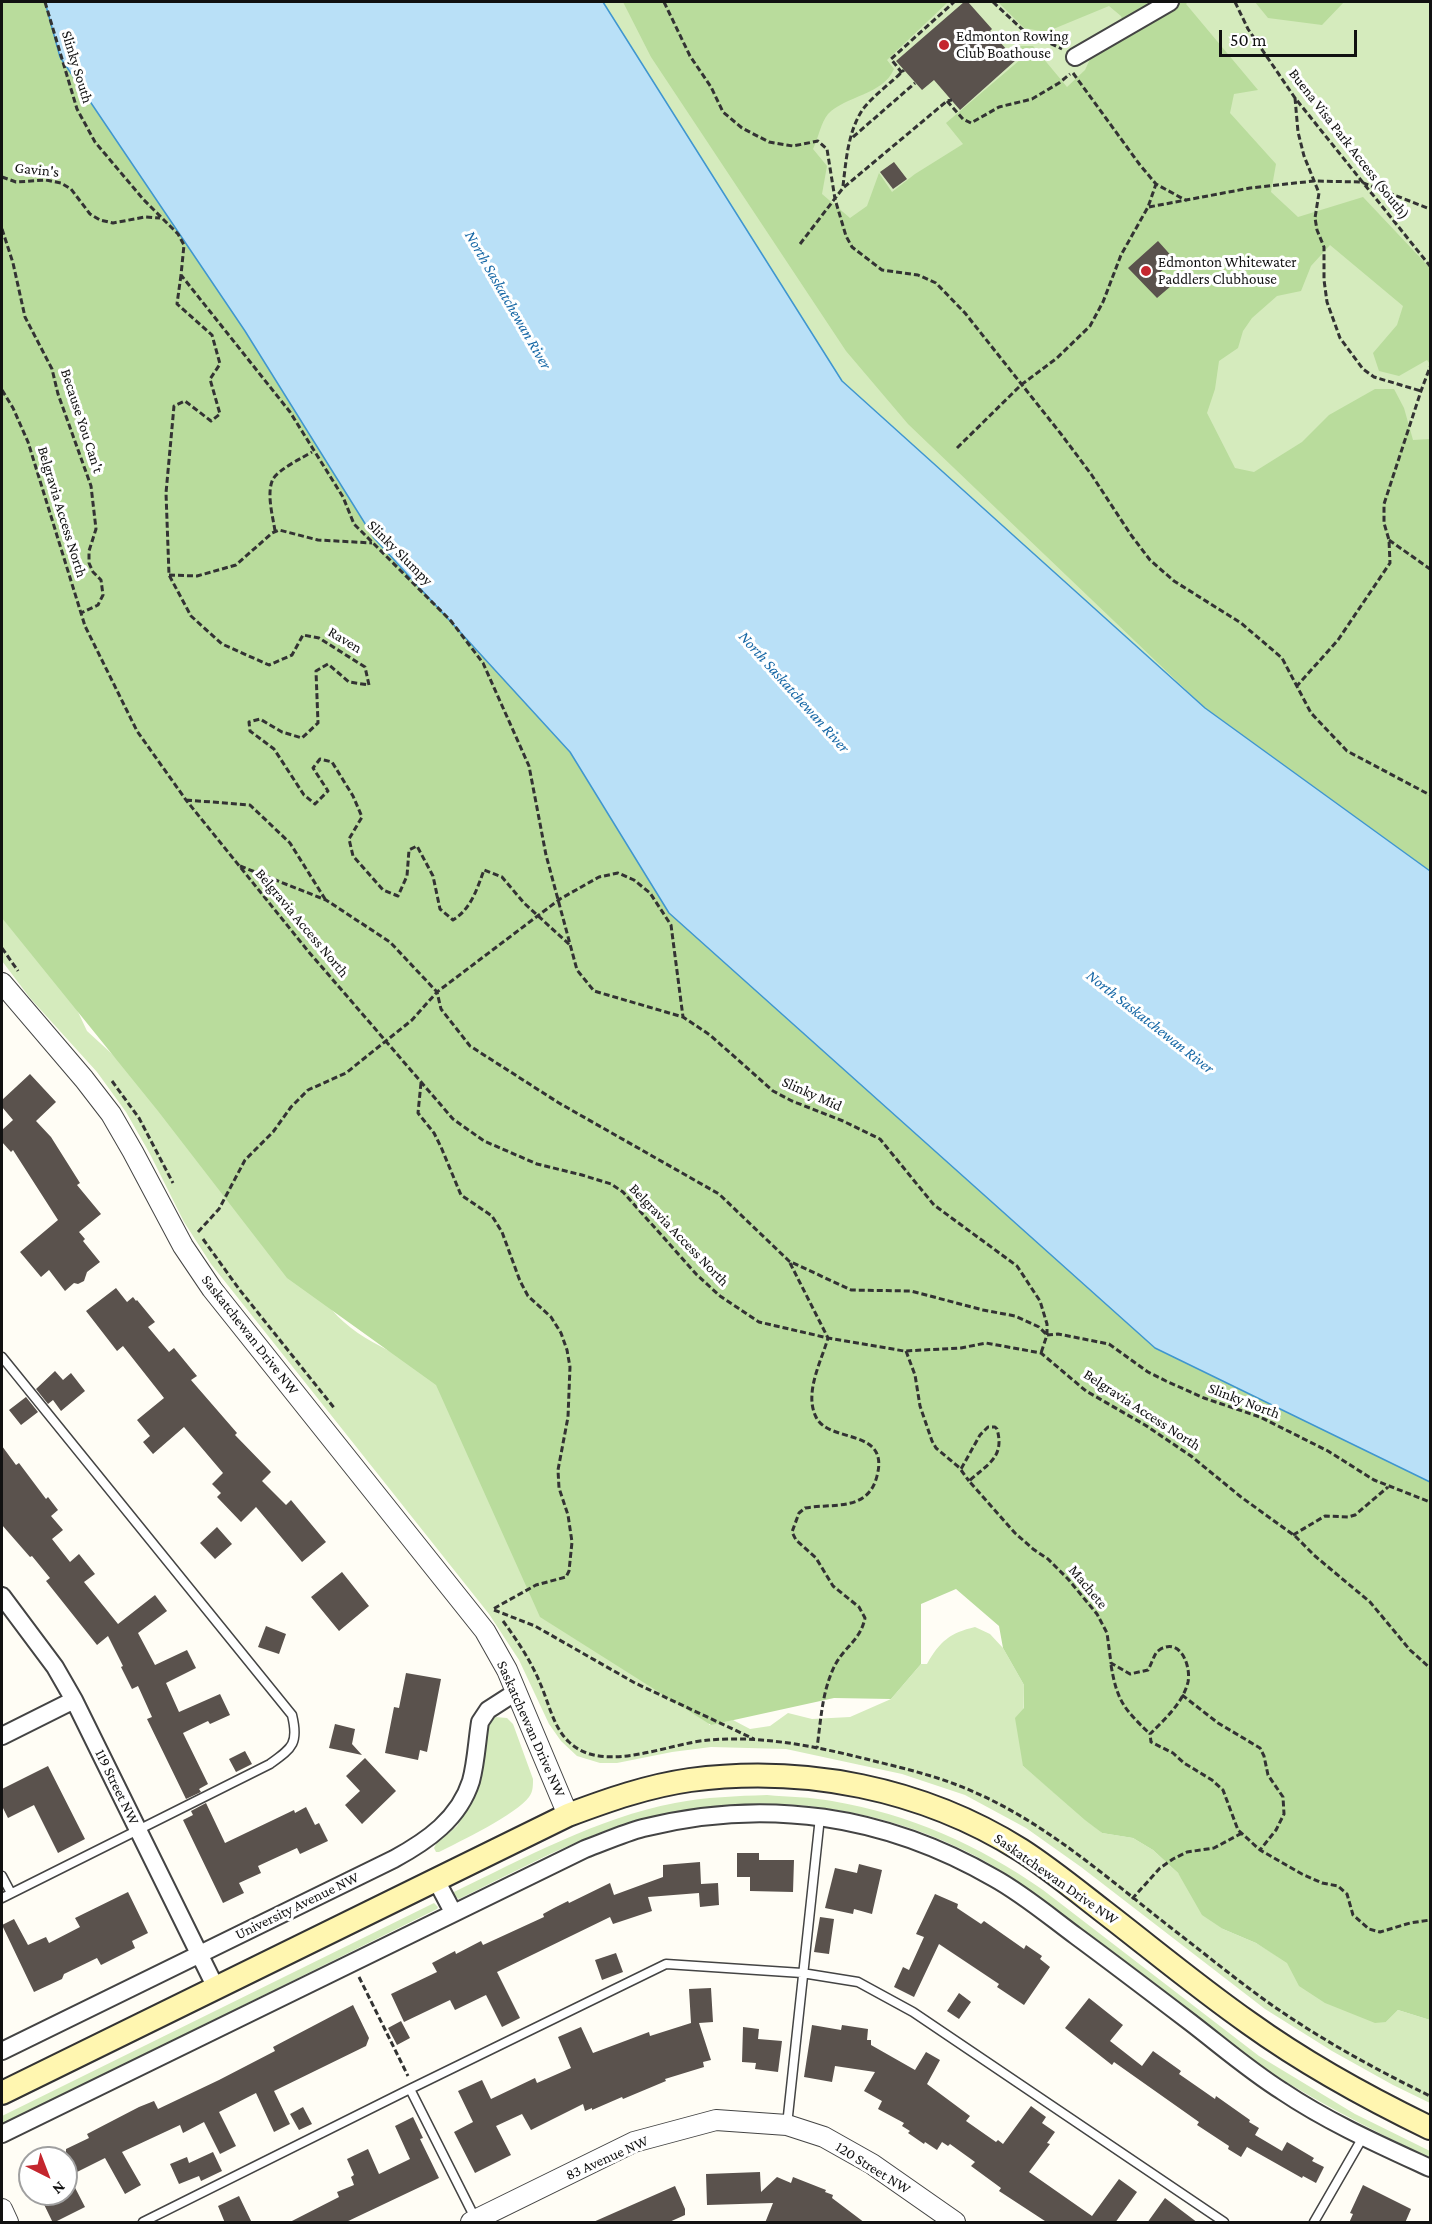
<!DOCTYPE html>
<html>
<head>
<meta charset="utf-8">
<style>
	body { margin:0 }
	#map { position:relative; width:1432px; height:2224px; overflow:hidden; background:#fffdf5; font-family:"Crimson Pro",serif }
	canvas { display:block }
	.frame { position:absolute; inset:0; border:3px solid #111; pointer-events:none }
	.north { position:absolute; left:18px; top:2146px; width:60px; height:60px; box-sizing:border-box; background:#fff; border:2px solid #a0a0a0; border-radius:50%; rotate:138deg; font-size:16px; font-weight:700; line-height:24px; text-align:center; color:#111 }
	.north::after { content:''; display:block; margin:auto; width:21px; height:27px; background:#c4262e; clip-path:polygon(50% 0,100% 100%,50% 72%,0 100%) }
	.scale { position:absolute; left:1219px; top:30px; width:138px; height:27px; box-sizing:border-box; border:3px solid #111; border-top:0; padding-left:8px; font-size:18px; line-height:21px; white-space:nowrap; color:#111; -webkit-text-stroke:4px #fff; paint-order:stroke }
</style>
</head>
<body>
<div id="map">
<canvas width="1432" height="2224"></canvas>
<div class="frame"></div>
<div class="north">N</div>
<div class="scale">50 m</div>
</div>
<script>
const context = document.querySelector('canvas').getContext('2d');
context.lineJoin = 'round';
function paint(path, color) {
  context.fillStyle = color;
  context.fill(path, 'evenodd');
}
function stroke(path, color, width, dash) {
  context.strokeStyle = color;
  context.lineWidth = width;
  context.lineCap = dash ? 'butt' : 'round';
  context.setLineDash(dash || []);
  context.stroke(path);
}
function label(font, color, halo, rows, align = 'center') {
  context.font = font + ' "Crimson Pro",serif';
  context.lineWidth = 6;
  context.setLineDash([]);
  context.textBaseline = 'middle';
  context.strokeStyle = halo;
  context.fillStyle = color;
  for (const [text, x, y, turn = 0] of rows) {
    context.save();
    context.translate(x, y);
    context.rotate((+turn || 0) * Math.PI / 180);
    context.textAlign = isNaN(turn) ? turn : align;
    if (halo) context.strokeText(text, 0, 0);
    context.fillText(text, 0, 0);
    context.restore();
  }
}
paint(new Path2D(`
	M603,2H1430V871L1205,708L842,381Z
	M2,879L71,997L87,1031L123,1064L308,1271C316,1284 323,1299 332,1310C361,1344 413,1362 454,1375L707,1700L709,1725L733,1720L750,1729L770,1726L788,1713L812,1719L850,1717L891,1699L921,1664H927C940,1641 950,1633 975,1627L990,1634L1003,1648L1024,1685L1023,1766L1102,1833L1133,1838L1153,1850L1178,1873L1223,1929L1256,1943L1386,2022L1398,2010L1430,2020V2103L1393,2085L1332,2051L1265,2009L1081,1867L1026,1828L965,1795L902,1774L786,1749L711,1747L672,1752L617,1763H600L577,1756L561,1741L549,1724L519,1660L489,1614L211,1264L184,1222L150,1154L126,1112L97,1072L30,998L2,961Z
	M495,1717L507,1718L513,1724L533,1779C533,1786 533,1792 529,1797C517,1814 459,1842 439,1852H436L434,1848L436,1844L457,1826L473,1799L487,1728Z
	M767,1795C788,1797 811,1797 832,1801C909,1814 979,1845 1043,1890L1259,2056L1355,2114L1430,2151V2158C1366,2127 1302,2095 1243,2054C1191,2014 1139,1975 1088,1935C1059,1913 1031,1889 1000,1870C884,1799 736,1784 607,1830C556,1849 508,1875 459,1899L454,1896V1892C525,1858 597,1818 675,1803C706,1797 737,1796 767,1795Z
	M434,1903L438,1907L437,1909L2,2125V2116Z`), '#d5ebbd');
paint(new Path2D(`
	M2,2H45L60,57L245,331L374,538L570,752L669,913L1155,1348L1430,1482V2020L1398,2010L1386,2022L1375,2023L1325,2003L1299,1986L1287,1963L1256,1943L1223,1929L1202,1915L1178,1873L1153,1850L1133,1838L1102,1833L1085,1820L1023,1766L1015,1718L1024,1708V1685L1003,1648L999,1626L956,1589L921,1604V1664L891,1699L834,1698L711,1725L540,1617L436,1385L287,1278L158,1111L2,918Z
	M623,2H948L887,60L894,69C883,95 845,96 828,114C821,122 818,139 813,149L827,166L822,194L850,218L867,206L879,173L892,192L915,174L963,144L946,123L1021,59L1018,46H1033L1067,87L1085,70L1091,57L1127,32L1121,16L1109,6L1046,32L1024,28L998,2H1188L1186,4L1258,90L1234,94L1230,113L1276,164L1271,192L1298,217L1363,197L1430,268V364L1427,360L1399,376L1379,371L1373,353L1397,325L1403,306L1330,245L1311,266L1301,291L1277,296L1252,318L1243,331L1238,348L1219,361L1215,389L1207,413L1235,468L1254,472L1302,442L1329,415L1375,389H1394L1404,408L1413,440L1430,439V871L1205,708L908,424L846,351L651,57Z
	M1255,2H1344L1322,25L1268,18Z`), '#b9dc9c');
const water = new Path2D(`
	M45,2H603L842,381L1205,708L1430,871V1482L1155,1348L669,913L570,752L374,538L245,331L60,57Z`);
paint(water, '#b9e0f7');
stroke(water, '#3f96cf', 1.5);
paint(new Path2D(`
	M964,2H968L992,29L990,31L1016,60L960,110L934,80L922,90L896,61Z
	M894,162L907,179L893,189L880,172Z
	M1158,241L1175,260L1159,273L1171,286L1157,298L1128,268Z
	M30,1074L56,1102L36,1121L51,1137L80,1183L77,1185L101,1214L79,1232L85,1239L83,1241L100,1262L87,1272L84,1281L78,1284L74,1283L65,1291L49,1270L41,1277L20,1252L58,1220L13,1150L11,1152L2,1142V1130L13,1120L2,1107V1100Z
	M116,1288L127,1302L133,1297L136,1301L137,1300L155,1322L148,1327L169,1352L174,1348L197,1376L191,1380L237,1433L235,1435L271,1472L262,1481L286,1505L291,1500L326,1542L302,1562L256,1507L241,1522L217,1497L221,1493L212,1484L223,1473L184,1427L153,1454L143,1442L150,1436L137,1420L164,1398L123,1346L117,1351L86,1311Z
	M55,1371L63,1380L71,1373L85,1391L61,1411L53,1400L48,1404L36,1389Z
	M26,1397L38,1412L21,1425L9,1410Z
	M2,1446L16,1465L19,1463L46,1499L48,1497L58,1510L51,1516L63,1530L52,1539L70,1562L79,1554L95,1574L84,1582L118,1624L155,1595L167,1611L138,1633L155,1665L187,1650L196,1668L166,1683L179,1712L220,1694L230,1715L210,1724L208,1721L183,1733L208,1784L199,1789L201,1792L186,1799L147,1719L152,1717L138,1686L132,1689L121,1667L123,1666L108,1636L97,1645L46,1581L50,1578L32,1556L30,1557L2,1525Z
	M217,1527L232,1544L215,1559L200,1543Z
	M342,1572L369,1606L339,1631L311,1597Z
	M266,1626L286,1634L279,1654L258,1647Z
	M406,1673L441,1679L427,1752L420,1750L418,1760L385,1753L394,1707L399,1708Z
	M335,1724L355,1729L352,1744L362,1755L329,1748Z
	M245,1751L252,1764L236,1772L229,1759Z
	M365,1758L396,1791L362,1824L345,1805L360,1791L346,1776Z
	M48,1766L85,1839L58,1853L34,1805L8,1818L2,1806V1789Z
	M206,1803L225,1843L294,1810L295,1813L306,1807L315,1825L319,1823L328,1841L300,1854L297,1848L258,1866L261,1873L239,1883L244,1893L223,1903L183,1820L193,1815L191,1811Z
	M737,1853H759V1860H794L793,1892L750,1891V1877H737Z
	M700,1862L701,1884L718,1883L719,1905L700,1907L699,1893L648,1897L652,1911L613,1924L610,1917L497,1972L520,2018L502,2027L486,1995L455,2010L450,2000L404,2022L391,1994L437,1972L432,1963L455,1951L456,1954L481,1941L483,1945L544,1917L543,1914L554,1908L568,1901L569,1903L610,1883L614,1895L663,1877V1865Z
	M859,1864L882,1870L872,1914L854,1909L853,1914L825,1908L835,1868L857,1873Z
	M128,1892L148,1933L132,1941L135,1948L101,1965L97,1958L64,1974L62,1979L34,1992L2,1925L14,1919L28,1945L46,1937L49,1943L80,1927L75,1918Z
	M935,1894L958,1904L957,1908L981,1924L984,1921L1024,1949L1026,1945L1042,1956L1040,1959L1050,1967L1024,2005L997,1987L999,1984L939,1944L914,1997L894,1987L903,1967L909,1970L924,1937L916,1934Z
	M820,1917L834,1919L829,1954L814,1952Z
	M616,1953L623,1972L602,1980L595,1960Z
	M711,1988L713,2022L699,2023L711,2060L703,2062L704,2067L665,2079L666,2081L623,2099L622,2097L592,2110V2108L585,2111L583,2104L531,2130L522,2114L496,2126L511,2155L475,2173L454,2132L473,2122L458,2091L482,2080L491,2099L535,2078L537,2083L571,2068L558,2037L581,2027L593,2053L649,2032L650,2036L691,2023L689,1989Z
	M959,1993L971,2002L959,2019L947,2011Z
	M1089,1998L1123,2025L1110,2041L1142,2066L1153,2051L1181,2071L1179,2074L1215,2099L1216,2096L1250,2120L1249,2122L1259,2128L1255,2135L1282,2151L1287,2142L1314,2158L1312,2161L1324,2167L1316,2183L1303,2176L1302,2178L1247,2147L1241,2157L1228,2149L1229,2146L1197,2125L1199,2122L1114,2062L1112,2065L1065,2028Z
	M353,2005L369,2038L366,2046L274,2091L290,2124L274,2132L256,2093L219,2112L236,2146L220,2154L204,2122L183,2133L180,2125L122,2152L141,2185L125,2194L105,2158L69,2176L85,2207L53,2223L39,2194H66V2149L89,2138L87,2134L139,2107L154,2101L158,2109L219,2080L275,2051L273,2047Z
	M401,2021L410,2038L397,2045L388,2028Z
	M812,2025L841,2030L842,2025L868,2029L867,2040H871V2045L915,2070L926,2052L940,2060L927,2084L970,2116L966,2121L996,2142L998,2140L1003,2144L1031,2106L1046,2117L1042,2123L1055,2132L1047,2143L1050,2144L1029,2172L1092,2216L1119,2179L1137,2192L1115,2223H1048L999,2191L1001,2188L971,2166L975,2162L950,2144L948,2146L942,2142L937,2150L925,2142L924,2144L908,2133L910,2131L902,2126L904,2123L878,2109L882,2101L864,2091L875,2072L835,2066L832,2082L804,2077Z
	M743,2027L759,2029L758,2039L782,2041L778,2072L755,2069L756,2063L742,2062Z
	M303,2107L312,2124L299,2130L290,2114Z
	M413,2117L423,2138L420,2139L439,2178L344,2223H288L339,2197L337,2192L354,2185L351,2177L354,2175L347,2159L368,2149L379,2174L410,2159L395,2126Z
	M213,2152L222,2171L201,2181L199,2176L179,2184L170,2164L187,2157L189,2163Z
	M760,2172L761,2192L777,2177L791,2183L793,2177L826,2190L825,2192L833,2195L832,2198L865,2223H765L773,2203L707,2205L706,2174Z
	M1363,2185L1411,2209L1405,2223H1349L1353,2214L1350,2213Z
	M675,2186L685,2209V2215L667,2223H591Z
	M239,2196L252,2223H225L218,2206Z
	M1165,2198L1198,2223H1147Z`), '#5a524d');
const service = new Path2D(`
	M2,1357L292,1715C299,1744 292,1748 270,1764L2,1898
	M2,1876L11,1893
	M410,2089L476,2220
	M787,2125L820,1817
	M143,2222L410,2089L666,1964L802,1973L858,1982L913,2012L1224,2222
	M1314,2222L1363,2137`);
const minor = new Path2D(`
	M1075,57L1170,2
	M2,1596L55,1667L74,1700L216,1988
	M2,1736L74,1700
	M436,1880L453,1912
	M2,2051L394,1859C427,1841 459,1819 471,1781C476,1763 477,1741 480,1722L488,1710L516,1692
	M2,2134L585,1849C604,1842 624,1833 643,1828C766,1797 885,1815 994,1878C1023,1894 1049,1916 1076,1936C1114,1964 1152,1993 1190,2022C1220,2045 1250,2071 1282,2091C1328,2122 1380,2145 1430,2168`);
const tertiary = new Path2D(`
	M2,983L84,1079L111,1114L133,1152L183,1246L212,1289L485,1631L507,1670L568,1815
	M2,2209L8,2222
	M471,2222L634,2142L716,2120L787,2125L824,2137L872,2164L955,2222`);
const secondary = new Path2D(`
	M2,2093L568,1815C608,1800 648,1786 690,1780C804,1765 922,1788 1021,1850C1049,1868 1076,1890 1103,1911C1151,1948 1199,1988 1249,2023C1306,2064 1368,2098 1430,2128`);
stroke(service, '#444', 11);
stroke(minor, '#444', 20);
stroke(tertiary, '#444', 22);
stroke(secondary, '#333', 26);
stroke(new Path2D(`
	M45,2L77,109L95,142L143,199L178,234L184,245L181,275L290,412L343,497L354,524L451,621L483,663L529,766L546,855L577,970L594,991L683,1017L710,1035L773,1091L792,1101L843,1121L880,1139L934,1205L1017,1266L1040,1301L1047,1324V1335L1041,1353
	M664,2L690,56L711,87L723,112L742,128L769,142L793,146L818,141L827,149L835,199L846,236L852,247L882,270L918,275L936,283L965,313L1061,434L1091,474L1131,535L1150,560L1174,581L1241,623L1282,658L1311,713L1347,751L1430,795
	M993,2L1024,31L1062,49
	M1235,2L1248,29L1295,98L1430,266
	M902,73L891,59L954,2
	M1073,73L1140,165L1156,184L1187,201
	M1295,98L1298,132L1304,156L1319,193L1315,218L1317,230L1324,247V280L1327,302L1340,338L1363,369L1374,377L1421,391
	M947,101L963,119L971,123L999,107L1032,99L1059,83L1070,74
	M853,137L915,83
	M2,177L16,182L46,180L61,183L71,189L90,214L100,220L113,223L145,217L160,218
	M843,186C846,161 848,131 863,109C874,95 891,83 904,70
	M1149,207L1250,188L1314,181L1361,182L1430,209
	M2,229L13,263L25,317L52,369L58,394L91,486L96,529L89,551V563L93,572L101,580L103,595L98,605L81,613
	M800,244L843,188L947,101L952,100
	M181,275L177,304L212,335L220,364L210,379L220,414L211,421L185,401L174,406L166,493L169,575L191,616L222,644L269,665L292,655L303,635L319,638L365,667L369,685L349,682L328,664L316,671L318,723L302,738L282,732L260,719L249,722L250,731L274,749L304,795L315,804L328,791L313,768L320,759L332,762L353,796L362,817L349,839L353,856L383,890L398,896L407,876L409,850L417,846L433,876L440,909L453,920C471,909 477,889 484,870L502,877L524,903L571,946
	M2,390L13,408L28,442L85,626L137,731L186,800L308,951L453,1119L484,1141L537,1164L582,1175L611,1184L623,1192L697,1275L720,1296L759,1322L828,1338L904,1351L961,1348L986,1343L1041,1353L1086,1391L1145,1425L1191,1456L1241,1497L1295,1536L1315,1556L1370,1602L1410,1650L1430,1668
	M957,448L1021,385L1057,358L1090,326L1103,302L1121,255L1148,207L1156,184
	M275,531C273,517 266,493 273,479C279,469 302,458 312,452
	M1389,540L1430,569
	M169,575L197,576L236,565L272,533L279,530L318,540L372,543
	M1296,687L1338,640L1390,563L1389,540L1384,523V504L1421,391L1430,367
	M186,800L250,805L290,843L325,899
	M240,866L326,900L390,942L437,992L441,1009L470,1046L559,1103L719,1194L789,1261L851,1290L911,1291L983,1310L1015,1316L1039,1327L1047,1335
	M2,948L18,971
	M112,1081L139,1118L173,1183
	M421,1083L418,1113L434,1133L441,1147L461,1195L492,1216L502,1232L520,1281L528,1296L551,1317L561,1333L567,1350L570,1367L568,1417L558,1470L559,1488L568,1515L572,1542L569,1571L566,1577L536,1585L493,1609
	M198,1232L219,1209L245,1160L273,1132L291,1107L308,1090L346,1073L412,1020L437,992L560,899L599,877L618,873L634,880L650,893L671,925L683,1017
	M203,1239L239,1289L335,1409
	M790,1263L828,1338C821,1362 804,1393 816,1417C829,1444 890,1427 877,1476C868,1512 833,1503 805,1508L799,1513L792,1532L796,1540L816,1558L833,1586L859,1607L865,1618C860,1641 845,1646 835,1665C822,1691 821,1719 817,1748
	M1047,1335L1058,1334L1109,1344L1148,1372L1166,1381L1204,1398L1260,1417L1328,1451L1374,1480L1430,1502
	M906,1351L915,1375L920,1406L932,1441L936,1448L961,1469L980,1435L988,1427H995L997,1429C1005,1457 988,1464 969,1481L1015,1533L1033,1549L1048,1559L1068,1579L1097,1614L1107,1633L1111,1663L1130,1674L1148,1670C1151,1665 1153,1658 1156,1653C1156,1652 1162,1648 1163,1648C1182,1640 1191,1668 1188,1682C1183,1703 1164,1720 1150,1734L1151,1742L1173,1753L1184,1763L1212,1780L1223,1790L1238,1830L1260,1850L1302,1874L1322,1883L1338,1886L1347,1894L1353,1915L1369,1929L1380,1932L1410,1923L1430,1920
	M961,1470L969,1481
	M1293,1535L1325,1516L1348,1517L1355,1515L1388,1487
	M494,1610L535,1626L635,1683L754,1739
	M503,1621C517,1640 531,1661 540,1683C549,1703 553,1727 569,1742C603,1775 669,1743 709,1740C766,1735 823,1748 878,1762C911,1770 943,1778 974,1792C1050,1825 1114,1884 1179,1934C1214,1961 1249,1990 1285,2014C1331,2045 1381,2072 1430,2096
	M1111,1665C1117,1701 1124,1709 1150,1734
	M1182,1695L1218,1723L1260,1748L1264,1756L1268,1775L1283,1797L1284,1814L1276,1830L1260,1850
	M1132,1899L1160,1868L1173,1859L1187,1852L1214,1848L1242,1833
	M359,1977L408,2076`), '#333', 3, [6, 3]);
stroke(service, '#fff', 8);
stroke(minor, '#fff', 16);
stroke(tertiary, '#fff', 20);
stroke(secondary, '#fff6b0', 22);
for (const [x, y, r, color] of [
	[944,45,6,"#c4262e"],
	[1146,271,6,"#c4262e"]
]) {
  const dot = new Path2D();
  dot.arc(x, y, r, 0, 2 * Math.PI);
  context.fillStyle = color;
  context.fill(dot);
  stroke(dot, '#fff', 2);
}
label('15px', '#111', '#fff', [
	["Edmonton Rowing",956,36],
	["Club Boathouse",956,53],
	["Edmonton Whitewater",1158,262],
	["Paddlers Clubhouse",1158,279]
], 'left');
label('15px', '#111', '#fff', [
	["Slinky South",77,67,73],
	["Buena Visa Park Access (South)",1349,144,52],
	["Gavin's",37,170,6],
	["Because You Can't",82,421,72],
	["Belgravia Access North",62,512,73],
	["Slinky Slumpy",400,553,45],
	["Raven",345,640,31],
	["Belgravia Access North",302,923,50],
	["Slinky Mid",812,1094,24],
	["Belgravia Access North",679,1235,46],
	["Saskatchewan Drive NW",250,1335,52],
	["Slinky North",1244,1401,21],
	["Belgravia Access North",1142,1410,33],
	["Machete",1088,1587,50],
	["Saskatchewan Drive NW",531,1729,66],
	["119 Street NW",117,1787,64],
	["Saskatchewan Drive NW",1056,1879,35],
	["University Avenue NW",297,1906,-26],
	["83 Avenue NW",607,2158,-24],
	["120 Street NW",873,2168,32]
]);
label('italic 16px', '#1768a6', '#fff', [
	["North Saskatchewan River",508,300,60],
	["North Saskatchewan River",794,692,48],
	["North Saskatchewan River",1150,1022,38]
]);
</script>
</body>
</html>
